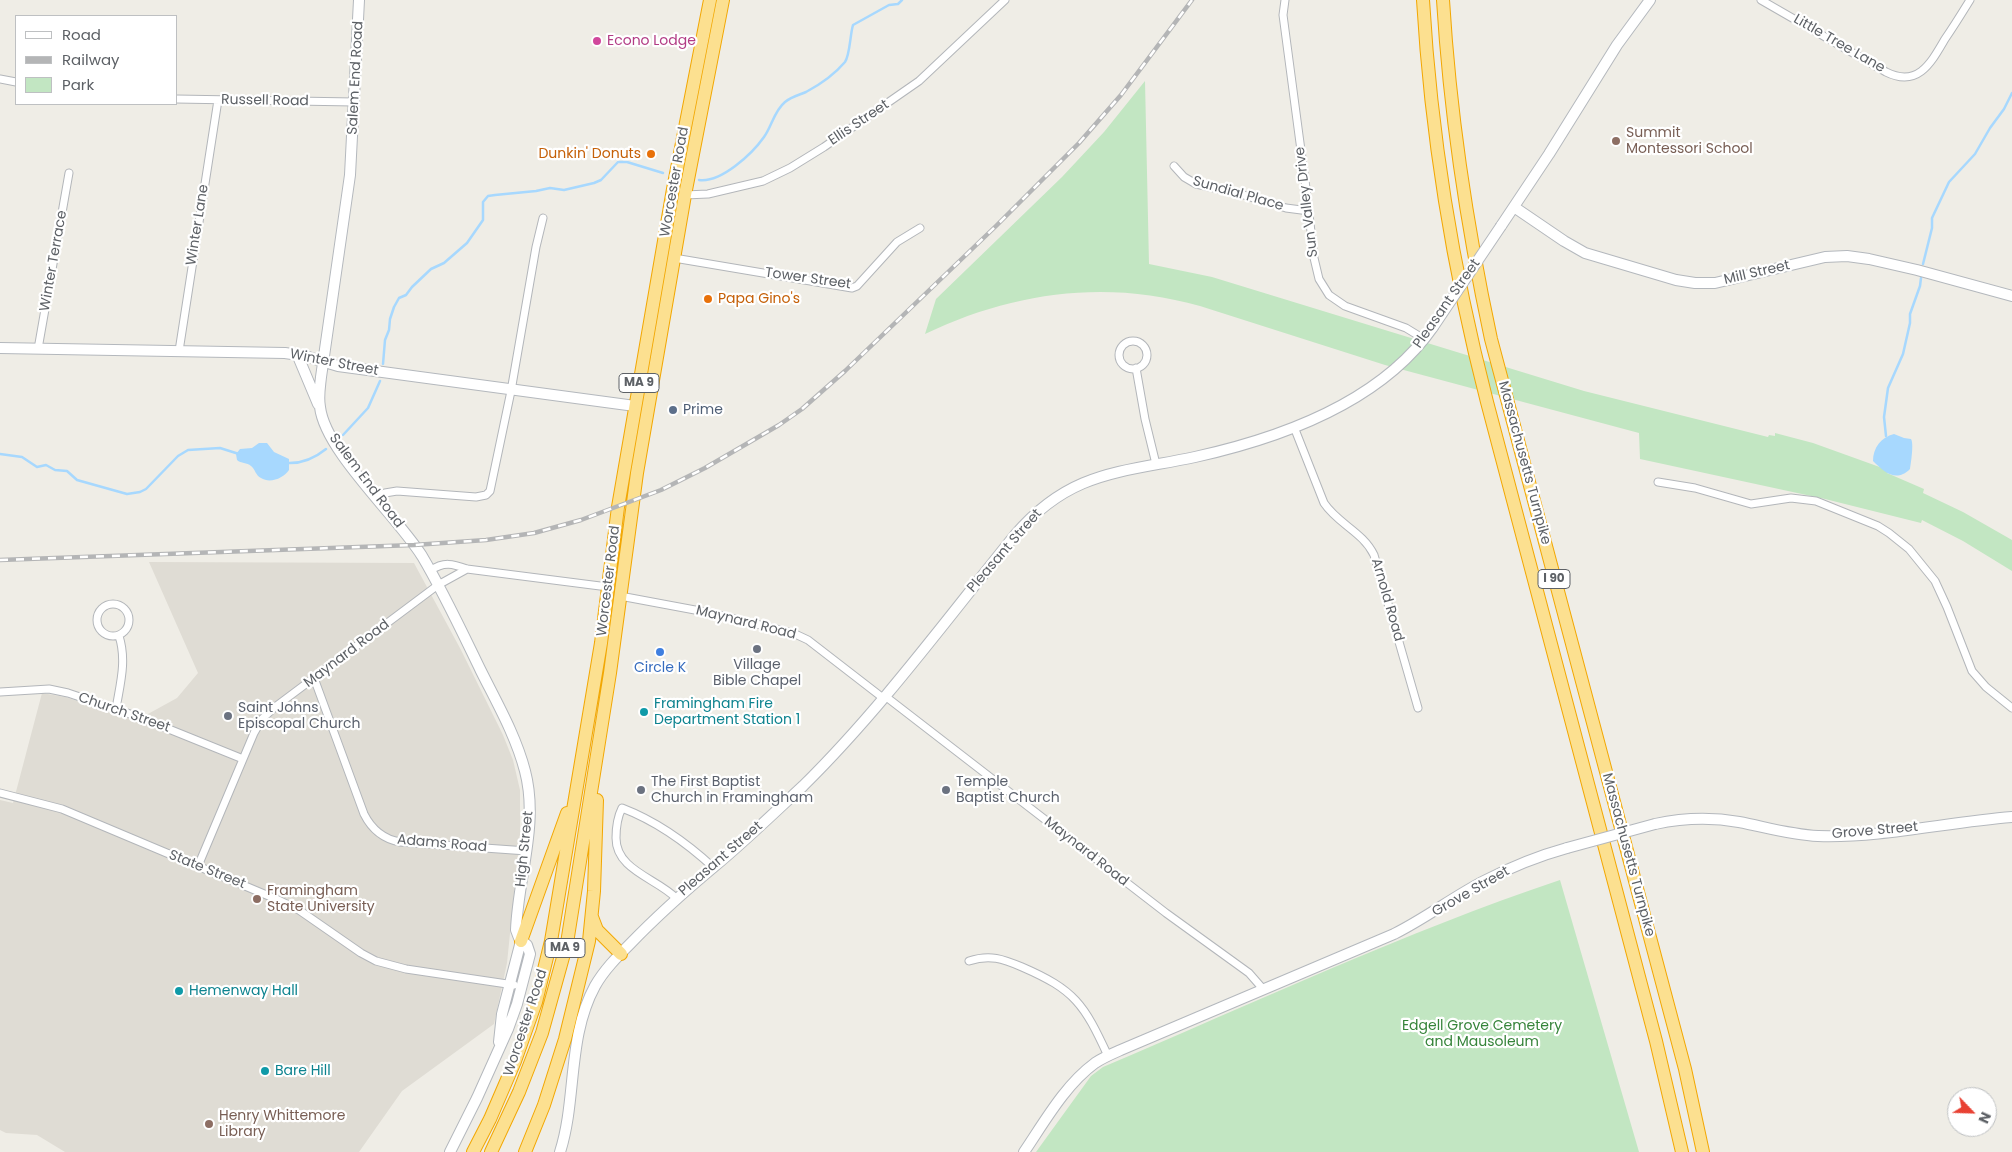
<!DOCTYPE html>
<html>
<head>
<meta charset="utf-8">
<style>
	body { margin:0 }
	#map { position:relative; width:2012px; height:1152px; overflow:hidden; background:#efede6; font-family:Poppins,sans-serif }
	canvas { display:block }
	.legend { position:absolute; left:15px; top:15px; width:162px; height:90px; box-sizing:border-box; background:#fff; border:1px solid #bec0c2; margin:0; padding:6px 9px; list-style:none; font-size:15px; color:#5d6166 }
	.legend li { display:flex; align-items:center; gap:10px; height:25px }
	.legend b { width:25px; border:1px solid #bec0c2 }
	.north { position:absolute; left:1947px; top:1087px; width:50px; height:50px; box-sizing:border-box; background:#fff; border:1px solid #bec0c2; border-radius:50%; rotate:114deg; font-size:14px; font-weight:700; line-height:20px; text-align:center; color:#5d6166 }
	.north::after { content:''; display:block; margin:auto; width:18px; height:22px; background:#e84133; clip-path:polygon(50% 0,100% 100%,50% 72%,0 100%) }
</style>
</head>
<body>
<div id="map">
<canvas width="2012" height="1152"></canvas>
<ul class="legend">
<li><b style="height:6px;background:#fff"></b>Road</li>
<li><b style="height:6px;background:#b4b5b6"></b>Railway</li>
<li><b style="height:14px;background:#c2e6c2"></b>Park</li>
</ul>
<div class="north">N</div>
</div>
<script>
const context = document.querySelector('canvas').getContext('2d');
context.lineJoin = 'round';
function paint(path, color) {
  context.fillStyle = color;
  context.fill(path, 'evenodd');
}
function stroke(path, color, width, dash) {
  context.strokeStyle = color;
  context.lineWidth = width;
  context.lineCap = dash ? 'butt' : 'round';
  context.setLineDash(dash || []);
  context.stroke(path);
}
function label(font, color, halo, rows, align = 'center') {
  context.font = font + ' Poppins,sans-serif';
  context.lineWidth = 4.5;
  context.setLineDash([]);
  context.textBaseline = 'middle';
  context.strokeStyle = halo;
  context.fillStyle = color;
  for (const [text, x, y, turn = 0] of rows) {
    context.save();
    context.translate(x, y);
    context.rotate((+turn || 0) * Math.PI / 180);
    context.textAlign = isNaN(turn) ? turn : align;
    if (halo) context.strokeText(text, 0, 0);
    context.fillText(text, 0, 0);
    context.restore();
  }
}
paint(new Path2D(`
	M149,562L414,563L461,650L503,735L513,760L520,790V835L507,963L494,1024L402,1091L359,1152H65L37,1135L6,1133L0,1130V800L13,803L42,693L65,697L137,720L177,698L198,673Z`), '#dfdcd4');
paint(new Path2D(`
	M1145,81L1149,264L1212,277L1584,391L1768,437L1769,435L1775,436V433L1813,443L1888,470L1887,473L1924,489L1923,493L1963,512L2012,540V571L1963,541L1922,520L1921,523L1825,499L1640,459L1639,433L1385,365L1200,306C1106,279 1012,292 925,334L936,299L1062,177L1104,132Z
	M1560,880L1639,1152H1036L1091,1076L1103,1067C1254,1003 1405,932 1560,880Z`), '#c2e6c2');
paint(new Path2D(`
	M1894,434L1904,438L1911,439C1914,443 1911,463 1910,469C1896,483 1884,472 1873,461C1873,448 1881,437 1894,434Z
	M259,443H267L274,452L289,459V470C284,478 270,484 261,478C256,476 255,469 251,466C247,462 241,464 237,460L236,454L240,449L252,448Z`), '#a7d8fe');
stroke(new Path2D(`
	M699,180C721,183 752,154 764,137C772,126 774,111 785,102C791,97 799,95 806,92C821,84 834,75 845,62C850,55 850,35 853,25L889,5L898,4L902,0
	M1923,264L1932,228V218L1949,182L1975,154L1990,128L2004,109L2012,93
	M383,364L385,340L389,330L390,319L394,307L399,298L406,295L412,287L431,269L444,263L467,243L483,220V202L488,196L495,195L536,191L550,188L564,190L594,183L601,180L618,162H627L663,173
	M343,435L368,408L380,381
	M1886,436L1884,417L1888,388L1903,354L1910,323V314L1920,286L1921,278
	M0,454L22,457L37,467L46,465L55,470L67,471L77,480L127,494L140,492L146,489L178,456L188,450L220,448L239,454
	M286,463C301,464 315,458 326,449`), '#a7d8fe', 2.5);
const street = new Path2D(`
	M1285,0L1283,15L1306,188L1314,258L1319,279L1329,295L1345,306L1406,328L1424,339
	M1761,0L1886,72C1918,88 1931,63 1945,39C1954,26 1962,13 1970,0
	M0,79L16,82
	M176,99L354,102
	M1174,166L1184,177L1196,184L1237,193L1286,208L1309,211
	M685,195L708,194L763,181L790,168L824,147L919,81L1005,0
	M674,258L852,288L857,286L897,242L920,228
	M1119 355a14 14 0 1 1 28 0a14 14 0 1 1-28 0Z
	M38,349L69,173
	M179,351L218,100
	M1136,368L1145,419L1156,464
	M1294,427L1324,503C1338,524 1363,532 1374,555L1418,708
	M1658,482L1695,488L1751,504L1791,498L1816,501L1878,526L1889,533L1909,549L1935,581L1947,607L1972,671L1986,687L2012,708
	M377,498L385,493L397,491L476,497L486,495L490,491L511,391L536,247L543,218
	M430,571C444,561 453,564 467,569L608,587
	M620,596L711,613L793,633L808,640L883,698
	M97 620a16 16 0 1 1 32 0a16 16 0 1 1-32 0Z
	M314,678L364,814C372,830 383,839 400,842L527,851
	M0,692L49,689L68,693L139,717L243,759
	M885,696L1166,913L1249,973L1263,989
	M116,709C120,684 127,661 119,636
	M0,793L62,809L276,899L299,910L361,953L376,961L406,969L514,985
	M198,866L254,733L262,719L275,707L438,585L467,569
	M676,898C656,878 616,870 616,838C616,827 617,818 622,808C656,821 687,843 714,868
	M969,961C990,954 1003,959 1022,967C1075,990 1084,1004 1108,1056`);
const secondary = new Path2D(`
	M359,0L350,175L321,377C320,387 318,397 320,407C325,451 397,516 422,556C444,593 462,632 481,671C497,703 516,736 525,771C539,824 518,877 516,930L519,938L527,945L530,954L517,1004L508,1029L477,1098L450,1152
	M1514,207L1564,241L1585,253L1676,280L1695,283H1715L1825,257L1847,256L1869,259L1917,270L2012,296
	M1501,226L1549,154L1617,45L1650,0
	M0,348L285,353L305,356L338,366L635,406
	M297,354L318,404
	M1655,824C1683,818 1711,817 1739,822C1765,827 1791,835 1818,836C1883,838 1947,822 2012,817
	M499,1042L502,1014L521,941
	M560,1152C577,1099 567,1037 595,986C604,970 617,957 630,944C657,916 685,891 715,866C745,841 774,813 803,786C881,709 946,620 1015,535C1070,471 1119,473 1195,457C1281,438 1381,402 1433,327
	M1024,1152C1045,1121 1065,1085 1095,1063C1104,1057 1114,1053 1123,1049L1394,934C1426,918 1453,897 1484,881C1511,867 1538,856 1567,848`);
const highway = new Path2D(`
	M1423,0C1431,136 1453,270 1487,402L1656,1041L1682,1152
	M1443,0C1450,115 1467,227 1491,339L1685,1069L1703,1152
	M592,917L597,930L621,954
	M521,941L567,813
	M473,1152L490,1119L515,1061L536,1002L551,941L601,643L618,507L673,189L710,0
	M491,1152L519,1092L542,1033L567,943L610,673L637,473L685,195L723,0
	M525,1152L544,1105L565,1039L589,941L594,891L597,800`);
stroke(street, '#b3b6ba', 9);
stroke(secondary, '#b4b8bd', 12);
stroke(highway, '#f2a703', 14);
stroke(street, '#fff', 7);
stroke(secondary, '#fff', 10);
stroke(highway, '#fce090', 12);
const rail = new Path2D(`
	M0,560L414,545L486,540L534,533L581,520L661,490L705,468L779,425L802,409L845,371L996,226L1079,143L1121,95L1192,0`);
stroke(rail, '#b4b5b6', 4.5);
stroke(rail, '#fff', 2.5, [8]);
const secondaryBridge = new Path2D(`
	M1433,327L1501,226
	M1567,848L1655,824`);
stroke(secondaryBridge, '#b4b8bd', 12, []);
stroke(secondaryBridge, '#fff', 10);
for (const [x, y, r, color] of [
	[597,41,5,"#d1479c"],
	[1616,141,5,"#8d6e63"],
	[651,154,5,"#e8710a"],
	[708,299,5,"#e8710a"],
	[673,410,5,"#5c6f8a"],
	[757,649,5,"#6b7280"],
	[660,652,5,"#3f7fe0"],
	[644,712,5,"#0f9aa8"],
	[228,716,5,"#6b7280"],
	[641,790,5,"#6b7280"],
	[946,790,5,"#6b7280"],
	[257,899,5,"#8d6e63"],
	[179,991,5,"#0f9aa8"],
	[265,1071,5,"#0f9aa8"],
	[209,1124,5,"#8d6e63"]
]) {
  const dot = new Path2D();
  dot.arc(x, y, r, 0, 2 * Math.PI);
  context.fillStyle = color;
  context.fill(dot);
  stroke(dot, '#fff', 2);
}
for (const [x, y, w] of [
	[639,383,40],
	[1554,579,32],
	[565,948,40]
]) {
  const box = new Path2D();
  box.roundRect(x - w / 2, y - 9.5, w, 19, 4);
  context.fillStyle = '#fff';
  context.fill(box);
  stroke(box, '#5d6166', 1);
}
label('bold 12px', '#5d6166', null, [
	["MA 9",639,383],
	["I 90",1554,579],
	["MA 9",565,948]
]);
label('14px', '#b23c85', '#fff', [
	["Econo Lodge",607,41]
], 'left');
label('14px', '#5d6166', '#fff', [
	["Little Tree Lane",1839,44,30],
	["Salem End Road",356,78,-87],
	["Russell Road",265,101,1],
	["Ellis Street",859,123,-34],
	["Worcester Road",675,182,-80],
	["Sundial Place",1238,194,16],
	["Sun Valley Drive",1307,202,-97],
	["Winter Lane",198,225,-81],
	["Winter Terrace",54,261,-80],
	["Mill Street",1757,273,-13],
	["Tower Street",808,279,8],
	["Pleasant Street",1447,304,-55],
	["Winter Street",334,363,11],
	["Massachusetts Turnpike",1524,463,75],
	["Salem End Road",366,481,53],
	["Pleasant Street",1005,551,-49],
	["Worcester Road",609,581,-83],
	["Arnold Road",1387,600,74],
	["Maynard Road",746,623,14],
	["Maynard Road",347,654,-37],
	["Church Street",124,713,19],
	["Grove Street",1875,831,-5],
	["Adams Road",442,844,5],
	["High Street",525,849,-84],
	["Maynard Road",1086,852,38],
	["Massachusetts Turnpike",1628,855,75],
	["Pleasant Street",721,859,-41],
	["State Street",207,870,22],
	["Grove Street",1471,892,-30],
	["Worcester Road",526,1023,-72]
]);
label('14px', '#785e54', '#fff', [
	["Summit",1626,133],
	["Montessori School",1626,149],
	["Framingham",267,891],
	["State University",267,907],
	["Henry Whittemore",219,1116],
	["Library",219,1132]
], 'left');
label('14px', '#c56008', '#fff', [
	["Dunkin' Donuts",641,154],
	["Papa Gino's",718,299,"left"]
], 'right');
label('14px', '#4e5e75', '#fff', [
	["Prime",683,410]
], 'left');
label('14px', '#5b616d', '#fff', [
	["Village",757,665,"center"],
	["Bible Chapel",757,681,"center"],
	["Saint Johns",238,708],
	["Episcopal Church",238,724],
	["The First Baptist",651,782],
	["Church in Framingham",651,798],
	["Temple",956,782],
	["Baptist Church",956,798]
], 'left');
label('14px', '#366cbe', '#fff', [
	["Circle K",660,668]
]);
label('14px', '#0d838f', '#fff', [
	["Framingham Fire",654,704],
	["Department Station 1",654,720],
	["Hemenway Hall",189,991],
	["Bare Hill",275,1071]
], 'left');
label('14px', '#36843a', '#fff', [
	["Edgell Grove Cemetery",1482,1026],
	["and Mausoleum",1482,1042]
]);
</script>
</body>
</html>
